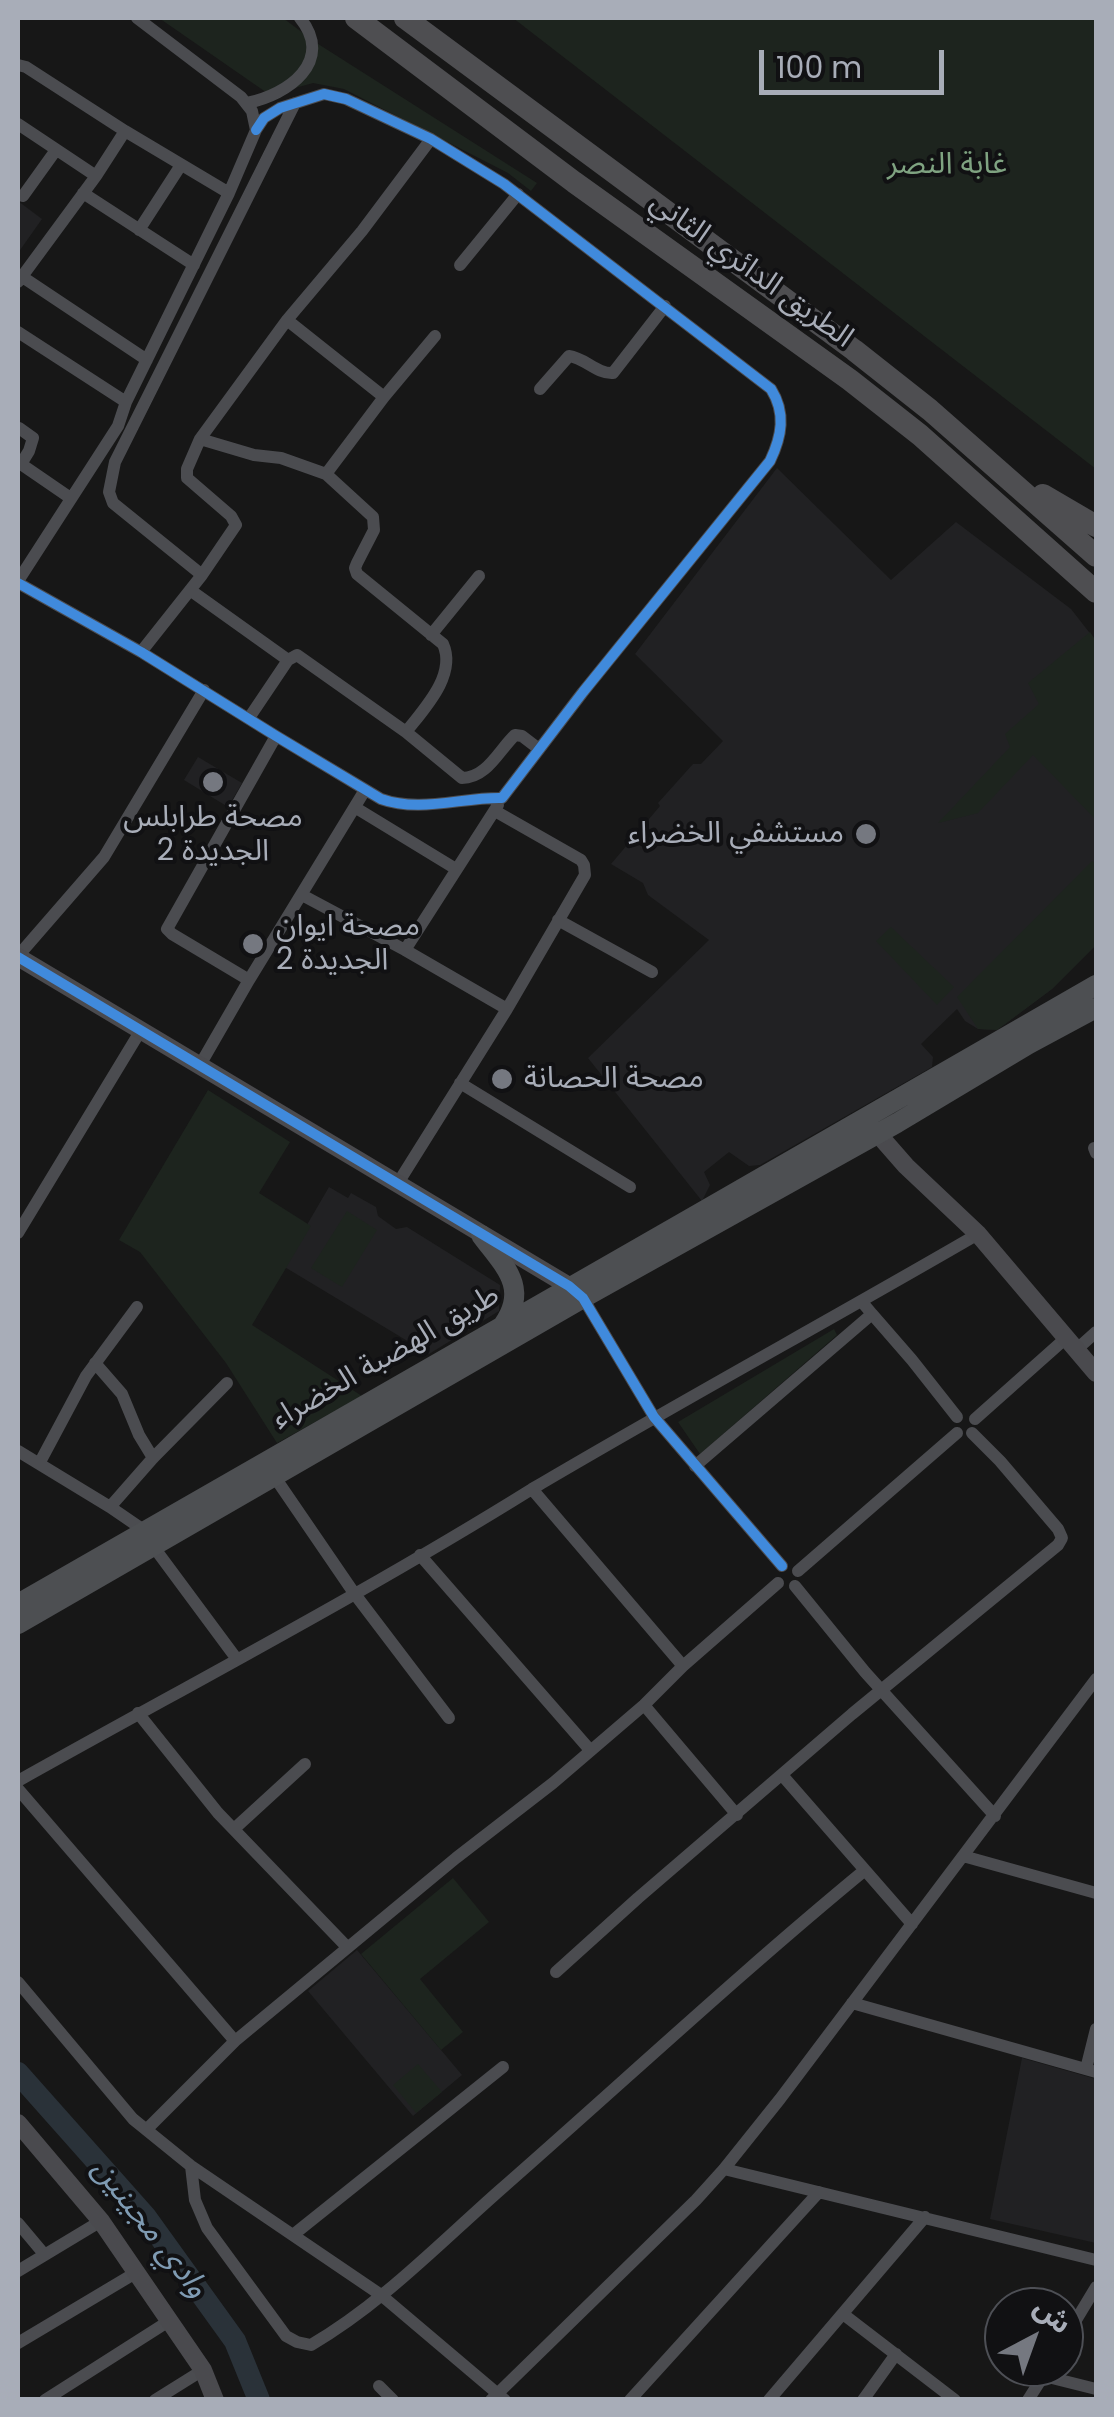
<!DOCTYPE html>
<html>
<head>
<meta charset="utf-8">
<style>
	body { margin:0 }
	#map { position:relative; width:1114px; height:2417px; overflow:hidden; background:#171717; font-family:Poppins,"Noto Sans Arabic",sans-serif }
	canvas { display:block }
	.frame { position:absolute; inset:0; border:20px solid #a8adb8; pointer-events:none }
	.north { position:absolute; left:984px; top:2287px; width:100px; height:100px; box-sizing:border-box; background:#111113; border:2px solid #4d4f55; border-radius:50%; rotate:41deg; font-size:28px; font-weight:700; line-height:40px; text-align:center; color:#a8adb8 }
	.north::after { content:''; display:block; margin:auto; width:35px; height:45px; background:#757880; clip-path:polygon(50% 0,100% 100%,50% 72%,0 100%) }
	.scale { position:absolute; left:759px; top:50px; width:185px; height:45px; box-sizing:border-box; border:5px solid #a8adb8; border-top:0; padding-left:12px; font-size:30px; line-height:35px; white-space:nowrap; color:#a8adb8; -webkit-text-stroke:8px #111113; paint-order:stroke }
</style>
</head>
<body>
<div id="map">
<canvas width="1114" height="2417"></canvas>
<div class="frame"></div>
<div class="north">ش</div>
<div class="scale">100 m</div>
</div>
<script>
const context = document.querySelector('canvas').getContext('2d');
context.lineJoin = 'round';
function paint(path, color) {
  context.fillStyle = color;
  context.fill(path, 'evenodd');
}
function stroke(path, color, width, dash) {
  context.strokeStyle = color;
  context.lineWidth = width;
  context.lineCap = dash ? 'butt' : 'round';
  context.setLineDash(dash || []);
  context.stroke(path);
}
function label(font, color, halo, rows, align = 'center') {
  context.font = font + ' Poppins,"Noto Sans Arabic",sans-serif';
  context.lineWidth = 8;
  context.setLineDash([]);
  context.textBaseline = 'middle';
  context.strokeStyle = halo;
  context.fillStyle = color;
  for (const [text, x, y, turn = 0] of rows) {
    context.save();
    context.translate(x, y);
    context.rotate((+turn || 0) * Math.PI / 180);
    context.textAlign = isNaN(turn) ? turn : align;
    if (halo) context.strokeText(text, 0, 0);
    context.fillText(text, 0, 0);
    context.restore();
  }
}
paint(new Path2D(`
	M18,201L42,219L18,253Z
	M777,468L891,580L956,522L1071,609L1096,641V945L1052,989L997,1030L978,1029L965,1021L957,1009L921,1044L933,1057L932,1067L760,1165L749,1166L729,1152L704,1172L710,1185L702,1201L588,1058L709,940L648,895L643,883L611,864L660,806L658,803L693,764H701L723,741L635,654Z
	M198,757L242,783L228,807L184,780Z
	M329,1187L348,1198L351,1193L376,1207L378,1216L396,1229L407,1227L500,1285L499,1311L429,1354L283,1266Z
	M357,1950L462,2075L413,2116L308,1991Z
	M1022,2058L1096,2079V2243L990,2219Z`), '#212123');
paint(new Path2D(`
	M159,18H283L315,42L537,183L531,191L508,173L344,89L313,83L270,95Z
	M513,18H1096V469Z
	M1090,632L1096,641V820L1033,755L978,813L938,823L1010,747L1005,734L1039,704L1028,683Z
	M1092,861L1096,864V945L1052,989L997,1030L978,1029L957,997Z
	M891,927L954,987L937,1005L876,941Z
	M208,1090L290,1142L259,1193L311,1226L252,1325L362,1396L277,1443L226,1363L140,1252L119,1240Z
	M347,1211L377,1230L342,1287L311,1268Z
	M834,1329L837,1335L700,1454L678,1422Z
	M453,1878L489,1922L420,1979L463,2032L441,2050L361,1954Z
	M418,2064L442,2092L416,2113L393,2085Z`), '#1d241e');
stroke(new Path2D(`
	M18,2073L145,2216L235,2341L259,2400`), '#2a3239', 22);
stroke(new Path2D(`
	M18,65L26,67L125,131L229,193
	M247,103C288,95 335,61 300,18
	M18,124L96,176
	M83,193L194,265
	M23,196L56,150
	M139,230L181,165
	M460,265L518,194
	M21,276L147,360
	M18,282L96,176L125,131
	M287,320L384,397
	M18,332L126,402
	M540,389L569,356C585,358 597,374 613,373L665,306
	M19,428L33,438L29,451L21,464
	M200,439L254,455L281,458L326,474L373,517L374,530L357,563L355,568L357,574L443,644C457,675 424,709 406,732
	M18,462L69,497
	M326,474L384,397L435,336
	M202,575L113,503L109,492L115,462L295,103
	M18,581L118,426L126,402L229,193L256,130L252,111L241,97L137,18
	M18,583L141,652L276,736L381,799C420,813 462,797 502,798L583,692L770,461C782,436 786,413 771,389L504,184L431,139L346,99L324,94L280,108L264,118L256,130
	M190,590L288,660
	M431,635L479,576
	M141,652L202,575L236,525L231,516L187,478V469L200,439L287,320L362,231L431,139
	M249,718L288,660L297,655L406,732L462,778C487,778 499,750 515,735L522,736L539,749
	M356,808L456,869
	M302,895L405,950L507,1009
	M558,920L652,972
	M405,950L498,805
	M18,956L104,857L204,690
	M249,980L172,934L167,929L276,736
	M200,1065L249,980L365,790
	M460,1083L630,1187
	M1094,1148L1096,1153
	M398,1183L507,1009L585,875L584,865L581,860L495,811
	M18,1233L141,1030
	M583,1298L654,1417L782,1566
	M872,1314L912,1360L957,1417
	M1076,1350L1096,1332
	M95,1363L122,1394L139,1435L153,1458
	M975,1419L1066,1338
	M18,1451L110,1507L153,1458L227,1383
	M39,1464L86,1376L137,1307
	M695,1466L872,1314L862,1302
	M274,1476L354,1593L449,1718
	M110,1507L145,1531
	M153,1546L236,1658
	M420,1555L590,1750
	M798,1571L957,1433
	M795,1586L865,1672L995,1816
	M683,1666L532,1489C679,1402 830,1320 978,1234
	M644,1705L737,1815
	M138,1713L218,1813L347,1947
	M782,1775L912,1924
	M18,1781C189,1685 365,1593 532,1489
	M18,1789L235,2041
	M234,1829L305,1764
	M963,1856L1096,1893
	M556,1972L638,1898L852,1714L1058,1545L1062,1538L1058,1529L1000,1461L972,1433
	M18,1982L133,2119L191,2166L381,2295L505,2400
	M852,2003L1096,2072
	M1086,2069L1096,2029
	M147,2129L235,2041L456,1858L553,1783L644,1705L683,1666L778,1583
	M191,2166L195,2200L207,2228L286,2336L297,2342L311,2345C380,2305 439,2244 499,2191C621,2084 740,1973 865,1870
	M724,2169L1096,2260
	M18,2223L44,2254
	M293,2235L503,2067
	M18,2271L101,2221
	M843,2314L955,2400
	M1064,2340L1096,2287
	M18,2343L137,2272
	M1044,2376L1096,2389
	M379,2386L393,2400
	M45,2400L169,2321
	M155,2400L203,2370
	M491,2400L696,2200L724,2169L780,2099L1096,1679
	M630,2400L819,2192
	M769,2400L925,2217
	M863,2400L896,2354
	M1028,2400L1049,2367`), '#4b4c50', 12);
stroke(new Path2D(`
	M18,957L569,1286L578,1294
	M878,1134L906,1166L978,1234L1096,1373
	M18,2123L101,2221L203,2370L215,2400`), '#4a4a4e', 18);
stroke(new Path2D(`
	M481,1235C503,1265 530,1287 503,1325
	M18,1604C378,1398 737,1192 1096,985
	M18,1624L583,1298L897,1123L1029,1044L1096,1008`), '#4d4f52', 20);
stroke(new Path2D(`
	M356,18L574,182L850,380L920,435L1096,592
	M405,18L854,350L930,410L1096,556
	M1043,495L1096,526`), '#4e4e51', 22);
stroke(new Path2D(`
	M18,583L141,652L276,736L381,799C420,813 462,797 502,798L583,692L770,461C782,436 786,413 771,389L504,184L431,139L346,99L324,94L280,108L264,118L256,130
	M18,957L569,1286L583,1298L654,1417L782,1566`), '#408adc', 10);
for (const [x, y, r, color] of [
	[213,782,12,"#757880"],
	[866,834,12,"#757880"],
	[253,944,12,"#757880"],
	[502,1079,12,"#757880"]
]) {
  const dot = new Path2D();
  dot.arc(x, y, r, 0, 2 * Math.PI);
  context.fillStyle = color;
  context.fill(dot);
  stroke(dot, '#111113', 4);
}
label('30px', '#7fa381', '#111113', [
	["غابة النصر",947,165]
]);
label('30px', '#a8adb8', '#111113', [
	["الطريق الدائري الثاني",751,271,36],
	["طريق الهضبة الخضراء",386,1358,-30]
]);
label('30px', '#a8adb8', '#111113', [
	["مصحة طرابلس",213,818,"center"],
	["الجديدة 2",213,852,"center"],
	["مستشفي الخضراء",844,834,"right"],
	["مصحة ايوان",276,927],
	["الجديدة 2",276,961],
	["مصحة الحصانة",524,1079]
], 'left');
label('italic 32px', '#7f9bb3', '#111113', [
	["وادي مجينين",149,2229,52]
]);
</script>
</body>
</html>
